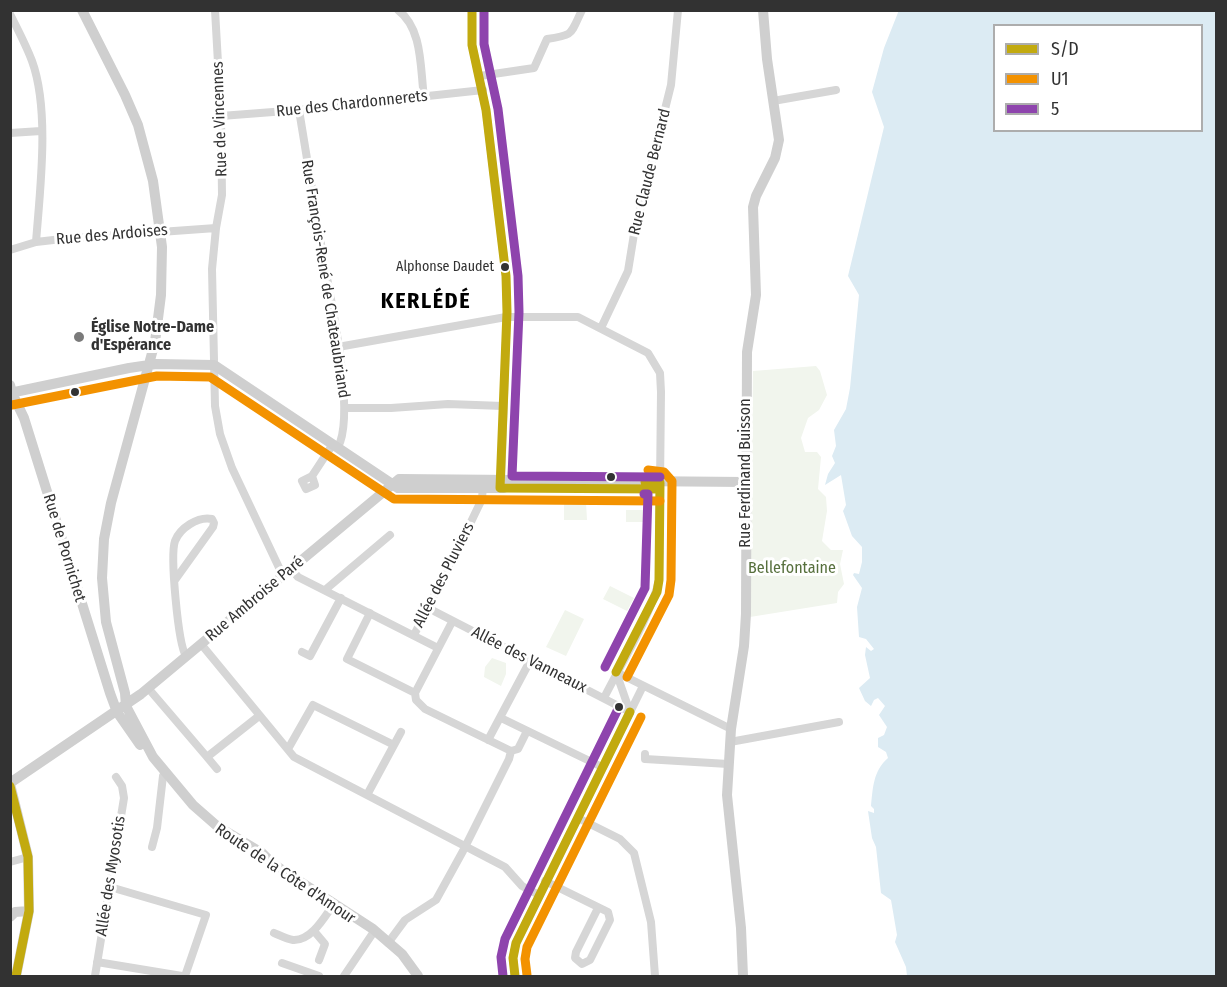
<!DOCTYPE html>
<html>
<head>
<meta charset="utf-8">
<style>
	body { margin:0 }
	#map { position:relative; width:1227px; height:987px; overflow:hidden; background:#fff; font-family:"Fira Sans Condensed",sans-serif }
	canvas { display:block }
	.frame { position:absolute; inset:0; border:12px solid #323232; pointer-events:none }
	.legend { position:absolute; left:993px; top:24px; width:210px; height:108px; box-sizing:border-box; background:#fff; border:2px solid #adadad; margin:0; padding:8px 10px; list-style:none; font-size:18px; color:#323232 }
	.legend li { display:flex; align-items:center; gap:12px; height:30px }
	.legend b { width:30px; border:2px solid #adadad }
</style>
</head>
<body>
<div id="map">
<canvas width="1227" height="987"></canvas>
<div class="frame"></div>
<ul class="legend">
<li><b style="height:8px;background:#c2aa0f"></b>S/D</li>
<li><b style="height:8px;background:#f39200"></b>U1</li>
<li><b style="height:8px;background:#8e44ad"></b>5</li>
</ul>
</div>
<script>
const context = document.querySelector('canvas').getContext('2d');
context.lineJoin = 'round';
function paint(path, color) {
  context.fillStyle = color;
  context.fill(path, 'evenodd');
}
function stroke(path, color, width, dash) {
  context.strokeStyle = color;
  context.lineWidth = width;
  context.lineCap = dash ? 'butt' : 'round';
  context.setLineDash(dash || []);
  context.stroke(path);
}
function label(font, color, halo, rows, align = 'center') {
  context.font = font + ' "Fira Sans Condensed",sans-serif';
  context.lineWidth = 6;
  context.setLineDash([]);
  context.textBaseline = 'middle';
  context.strokeStyle = halo;
  context.fillStyle = color;
  for (const [text, x, y, turn = 0] of rows) {
    context.save();
    context.translate(x, y);
    context.rotate((+turn || 0) * Math.PI / 180);
    context.textAlign = isNaN(turn) ? turn : align;
    if (halo) context.strokeText(text, 0, 0);
    context.fillText(text, 0, 0);
    context.restore();
  }
}
paint(new Path2D(`
	M816,366L820,371L827,395L819,410L808,418L801,438L805,452H817L821,457L818,489L826,497L827,511L822,541L831,550H843L840,564L844,584L838,592L837,603L750,617L753,371Z
	M564,502H586L587,520H564Z
	M626,510H645V522H626Z
	M610,586L634,598L627,611L603,599Z
	M565,610L584,619L566,656L546,647Z
	M492,658L506,663V674L501,686L484,677L485,667Z`), '#f1f5ed');
paint(new Path2D(`
	M899,10L1216,11V976H907L906,967L895,942L897,935L891,900L881,893L876,847L872,838L868,811L874,813V809L871,806C873,788 873,771 888,758L886,752L878,747V738L884,735L887,727L879,715L885,706L878,698L874,700L871,706L865,701L859,688L870,678L865,655L866,647L871,651L874,649L866,639L859,637L857,607L862,588L853,575L854,573L859,574L862,562V547L852,536L843,511L846,505L841,475L825,485L828,474L835,463L832,456L836,446L834,430L846,409L850,388L859,295L848,276L884,127L872,92L884,48ZM994,26H1202V130H994Z`), '#dcebf3');
stroke(new Path2D(`
	M215,10L221,116L222,195L216,228L212,269L215,406L220,434L232,468L283,576
	M398,10C423,29 420,68 424,97
	M472,10V45L486,110L506,276L507,312L501,483
	M10,14C18,30 26,45 32,61C50,110 40,190 36,242
	M480,76L534,68L547,39C574,35 570,35 582,10
	M773,101L836,90
	M299,110C307,158 315,207 323,256C330,296 356,414 338,447
	M221,116L299,110L483,90
	M10,133L41,131
	M10,250L36,242L62,239L216,228
	M601,328L628,271L634,234L671,85L678,10
	M338,347L506,317H578L648,353L660,373L661,392L659,580C651,616 621,664 604,698
	M345,408H391L448,404L503,406
	M312,476L315,485L306,489L302,481L312,476L333,444
	M291,569L298,577L438,648
	M175,580L213,527L214,523L212,519C198,516 180,528 175,541C170,555 178,644 186,656
	M325,590L390,535
	M428,608L630,712
	M370,613L347,659L415,693
	M452,622L415,693L416,700L425,709L511,751L518,749L527,731
	M414,635L469,526L482,499L483,485
	M201,644L294,757L505,867L522,886L539,895
	M302,652L310,656L341,598
	M616,672L731,729
	M616,672L630,712
	M148,688L207,757L259,716
	M501,718L602,767
	M488,740L530,661
	M730,742L839,722
	M288,749L313,705L394,745
	M645,754V759L728,764
	M207,757L217,769
	M367,795L401,732
	M578,818L620,839L634,853L651,922L655,976
	M152,847L157,828L163,776
	M10,862L28,857
	M545,881L608,912L610,920L590,960L582,964L575,958L576,952L598,908
	M110,887L206,915L185,976
	M314,931L325,944L319,960
	M274,933C279,935 287,939 293,940C311,941 324,918 333,905
	M388,943L405,920L436,900L463,851L509,759L511,751
	M97,962L182,976
	M282,963L319,976
	M95,976L124,798L122,786L116,777
	M344,976L373,933
	M515,976L513,958L516,943L643,686`), '#d6d6d6', 8);
stroke(new Path2D(`
	M82,10L125,95L138,125L153,181L162,247L161,295L155,342L111,503L104,539L102,578L106,622L125,693L126,706L153,757L193,805L217,826L262,853L273,864L373,929L402,954L418,976
	M10,385L12,393L24,418L110,693L117,712L140,745
	M10,393L129,368L156,364L214,365L398,488H504
	M10,783L141,694L399,479L745,482
	M10,784L28,857L29,911L16,976
	M10,917L15,912L29,911
	M743,976L741,928L727,795L731,729L744,646L746,614L747,352L756,295L753,207L756,196L775,158L779,140L767,59L763,10`), '#cfcfcf', 10);
stroke(new Path2D(`
	M472,10V45L486,110L506,276L507,312L500,488L660,489
	M616,672L657,592L659,580L660,483L645,482
	M10,786L28,857L29,911L16,976
	M515,976L513,958L516,943L630,712`), '#c2aa0f', 9);
stroke(new Path2D(`
	M12,405L157,376L210,377L394,499L660,501
	M627,677L669,595L671,580L672,481L664,472L648,470
	M527,975L525,959L527,947L641,717`), '#f39200', 9);
stroke(new Path2D(`
	M484,10V44L498,109L518,276L519,312L512,476L660,477
	M605,667L645,588L648,494H644
	M503,976L501,957L505,939L619,707`), '#8e44ad', 9);
for (const [x, y, r, color] of [
	[505,267,5,"#323232"],
	[79,337,6,"#7a7a7a"],
	[75,392,5,"#323232"],
	[611,477,5,"#323232"],
	[619,707,5,"#323232"]
]) {
  const dot = new Path2D();
  dot.arc(x, y, r, 0, 2 * Math.PI);
  context.fillStyle = color;
  context.fill(dot);
  stroke(dot, '#fff', 2);
}
label('14px', '#323232', '#fff', [
	["Alphonse Daudet",494,267]
], 'right');
label('16px', '#323232', '#fff', [
	["Rue des Chardonnerets",352,104,-6],
	["Rue de Vincennes",220,119,-92],
	["Rue Claude Bernard",650,172,-76],
	["Rue des Ardoises",112,235,-5],
	["Rue François-René de Chateaubriand",325,279,81],
	["Rue Ferdinand Buisson",746,473,-90],
	["Rue de Pornichet",64,548,73],
	["Allée des Pluviers",444,575,-63],
	["Rue Ambroise Paré",255,599,-40],
	["Allée des Vanneaux",529,660,27],
	["Route de la Côte d'Amour",285,874,34],
	["Allée des Myosotis",111,876,-81]
]);
label('bold 16px', '#323232', '#fff', [
	["Église Notre-Dame",91,328],
	["d'Espérance",91,346]
], 'left');
label('16px', '#57703d', '#fff', [
	["Bellefontaine",792,569]
]);
context.letterSpacing = '1.5px';
label('bold 22px', '#000', '#fff', [
	["KERLÉDÉ",426,302]
]);
context.letterSpacing = '0px';
</script>
</body>
</html>
